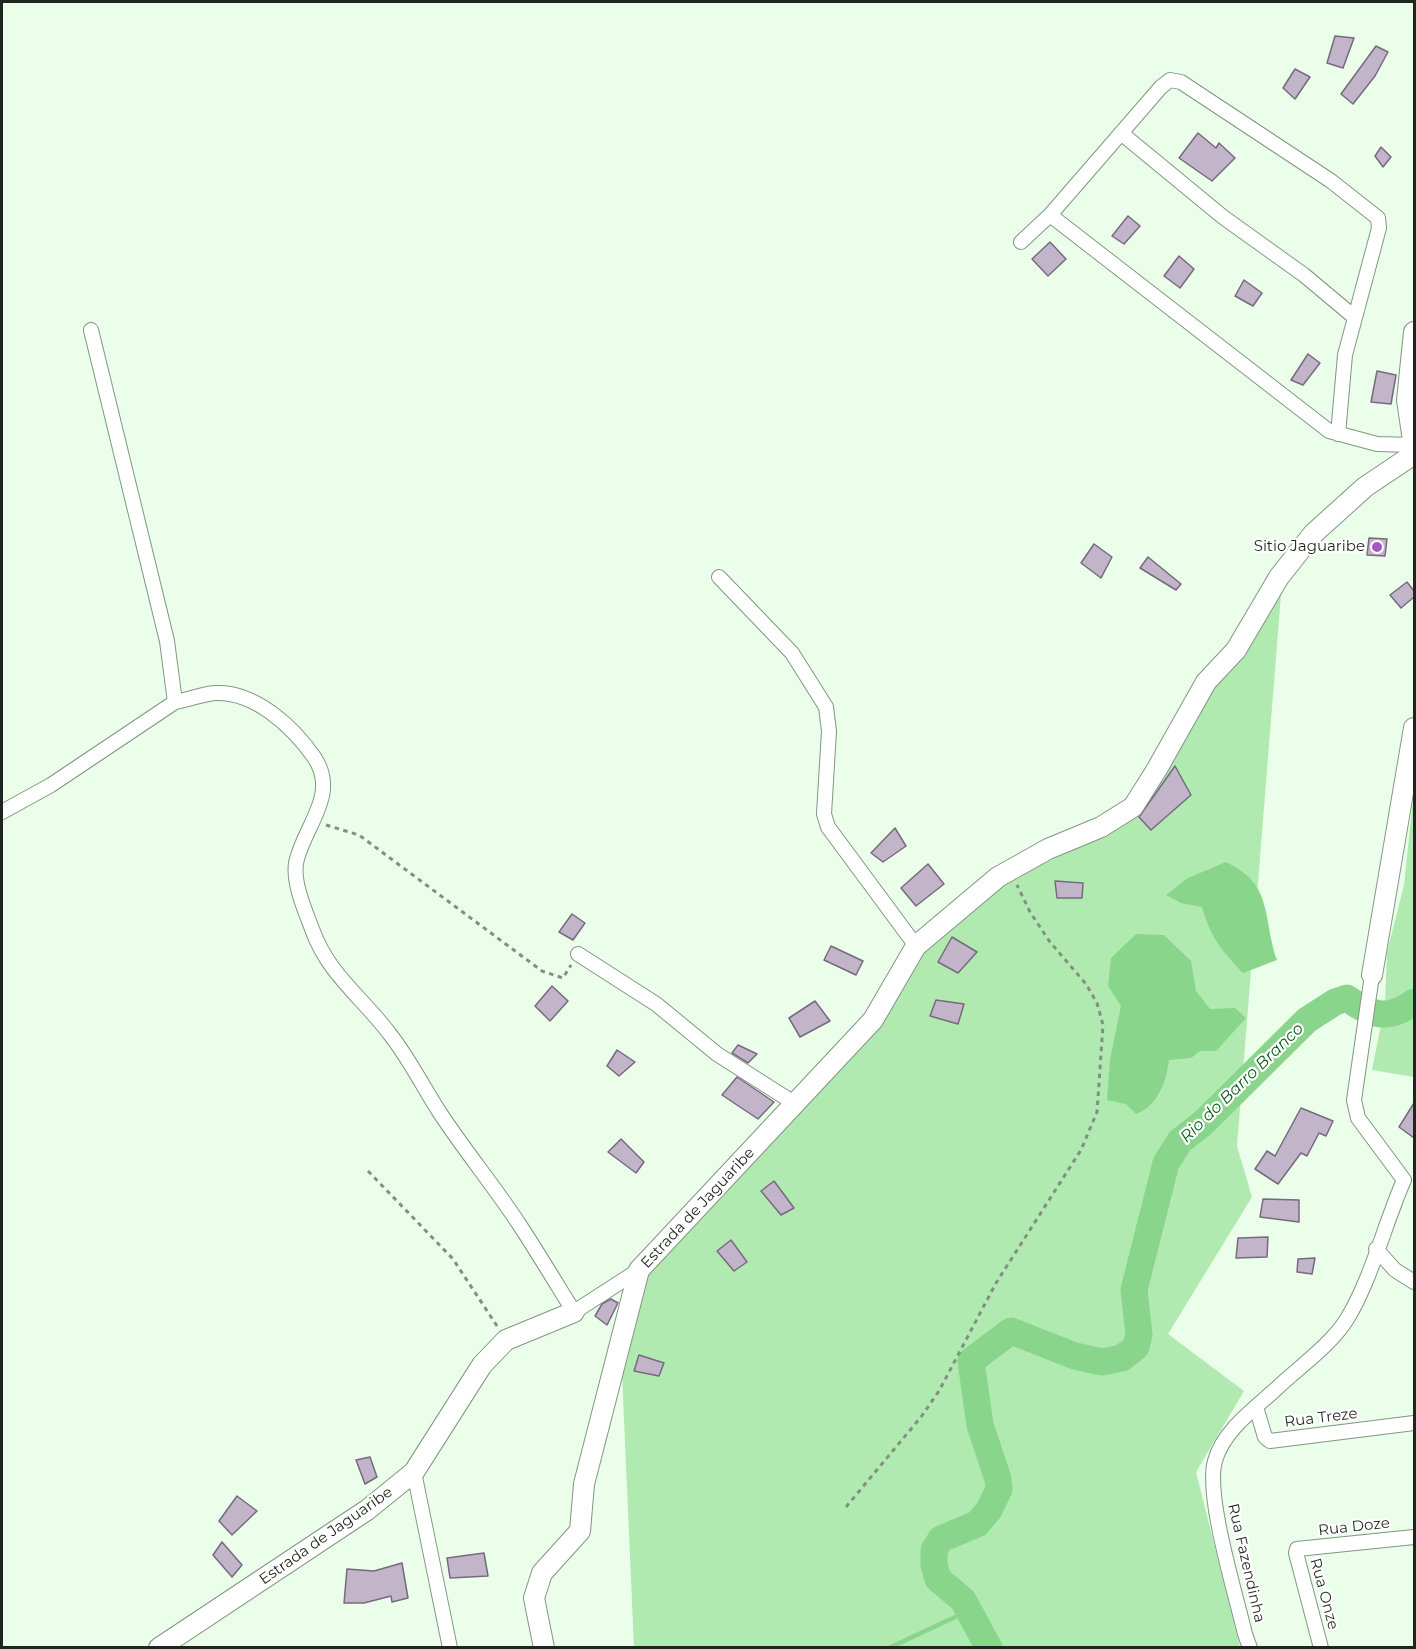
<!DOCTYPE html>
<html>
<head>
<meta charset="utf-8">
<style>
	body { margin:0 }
	#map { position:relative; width:1416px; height:1649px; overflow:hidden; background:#eafeea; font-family:Montserrat,sans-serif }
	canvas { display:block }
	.frame { position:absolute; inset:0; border:3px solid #1f261f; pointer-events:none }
</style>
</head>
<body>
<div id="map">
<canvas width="1416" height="1649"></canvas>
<div class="frame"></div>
</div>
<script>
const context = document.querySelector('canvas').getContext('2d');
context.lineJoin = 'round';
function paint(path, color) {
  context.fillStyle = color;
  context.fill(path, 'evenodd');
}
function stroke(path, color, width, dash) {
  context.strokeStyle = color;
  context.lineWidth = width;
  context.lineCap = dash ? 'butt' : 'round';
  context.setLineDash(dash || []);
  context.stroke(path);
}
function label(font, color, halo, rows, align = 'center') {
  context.font = font + ' Montserrat,sans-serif';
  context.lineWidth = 4.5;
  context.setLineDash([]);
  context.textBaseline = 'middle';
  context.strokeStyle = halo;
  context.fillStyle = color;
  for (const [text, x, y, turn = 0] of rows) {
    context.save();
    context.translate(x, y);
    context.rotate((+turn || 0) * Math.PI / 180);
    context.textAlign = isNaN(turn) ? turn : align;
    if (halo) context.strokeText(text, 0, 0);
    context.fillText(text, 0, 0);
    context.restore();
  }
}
paint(new Path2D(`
	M1282,582L1237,1146L1252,1197L1168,1334L1244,1391L1196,1472L1240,1647L634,1648L622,1373L642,1281L851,1055L918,953L973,902L1021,874L1102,836L1203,700Z
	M1414,790V1077L1372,1070L1385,1004L1387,952L1404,885Z`), '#b0eab0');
paint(new Path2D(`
	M1226,862C1274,885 1262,916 1277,960L1243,973C1221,950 1211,938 1202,907L1181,903L1166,895L1188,878Z
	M1136,934L1164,935L1191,961L1196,991L1210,1009L1235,1008L1246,1018L1216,1051H1200L1191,1058L1169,1060C1166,1082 1158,1106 1136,1114L1126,1104L1107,1100L1110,1060L1121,1006L1108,986L1111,958Z`), '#88d58b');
stroke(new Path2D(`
	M889,1648L968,1611`), '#88d58b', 4.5);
stroke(new Path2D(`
	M989,1648L963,1600L938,1579L934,1565V1550L941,1539L977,1524L989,1510L999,1489L998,1479L980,1425L971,1361L1011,1331L1075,1356L1102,1362L1122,1358L1136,1347L1139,1335L1134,1290L1166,1163L1180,1141L1203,1123L1307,1020L1335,1002L1347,998C1371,1016 1389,1021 1414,1002`), '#88d58b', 27);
const building = new Path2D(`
	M1335,36L1354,38L1343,68L1327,63Z
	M1376,46L1388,52L1375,76L1353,104L1341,94Z
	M1295,69L1310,77L1295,99L1283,88Z
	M1198,133L1216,148L1219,143L1235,158L1212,181L1179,158Z
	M1381,147L1391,157L1383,167L1375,156Z
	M1128,216L1140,226L1124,244L1112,236Z
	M1050,242L1066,259L1048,276L1032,259Z
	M1179,256L1194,269L1180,288L1164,276Z
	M1244,280L1262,293L1253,306L1235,296Z
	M1308,354L1320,363L1303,385L1291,380Z
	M1377,371L1396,375L1391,404L1371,402Z
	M1369,538L1387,539L1385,556L1367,555Z
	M1094,544L1112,557L1101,578L1081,563Z
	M1148,557L1181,584L1176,590L1140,568Z
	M1407,582L1414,591V597L1401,608L1390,595Z
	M1175,766L1191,795L1151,830L1139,817Z
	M895,828L906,846L883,862L871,853Z
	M928,864L944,884L916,906L901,888Z
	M1055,881L1083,883L1082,898H1057Z
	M572,914L585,923L573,940L559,932Z
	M952,937L977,952L958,973L938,962Z
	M831,946L863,961L856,975L824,960Z
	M552,986L568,1001L550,1021L535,1006Z
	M936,1000L964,1004L958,1024L930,1016Z
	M815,1001L830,1021L800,1037L789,1018Z
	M738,1045L757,1054L748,1063L732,1053Z
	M617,1050L635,1062L619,1076L607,1066Z
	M737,1077L774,1102L758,1119L722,1095Z
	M1414,1103V1138L1399,1127Z
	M1301,1108L1333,1121L1326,1136L1319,1133L1307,1156L1301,1153L1278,1184L1255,1169L1267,1151L1275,1156Z
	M621,1139L644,1162L636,1173L608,1152Z
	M774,1181L794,1208L781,1215L761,1191Z
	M1263,1199L1299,1200V1222L1260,1217Z
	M1268,1237L1267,1257L1236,1258L1238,1238Z
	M731,1240L747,1262L734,1271L717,1251Z
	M1315,1258L1312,1274L1297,1272L1298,1259Z
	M611,1299L618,1303L607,1325L595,1316L602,1304Z
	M639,1355L664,1363L659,1376L634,1371Z
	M370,1457L377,1477L365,1484L356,1460Z
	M237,1496L257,1511L232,1535L219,1521Z
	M222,1542L242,1565L232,1577L213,1555Z
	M484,1553L488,1576L450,1578L447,1558Z
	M402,1563L408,1598L392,1602L391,1596L364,1603H344L347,1569L374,1571Z`);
paint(building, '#c2b4c9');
stroke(building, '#776a7e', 1.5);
const street = new Path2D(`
	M1121,133L1223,217L1304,275L1353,316
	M1050,215L1329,431L1377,444L1414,445
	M1021,242L1050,215L1161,87L1170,80L1181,82L1331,181L1378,218L1379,228L1345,355L1338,434
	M91,330L167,641L175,702C188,700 202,694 215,693C255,691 293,727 314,757C340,795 303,827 296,863C293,884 305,910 312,929C328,974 361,996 389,1033C409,1058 423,1087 440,1113C465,1151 494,1186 519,1224C538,1253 556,1283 574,1312L639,1270
	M719,577L792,653L826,707L829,731L824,814L828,827L916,946
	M2,812L51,785L175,702
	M578,954L656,1004L717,1054L794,1103
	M1376,1249L1395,1270L1414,1282
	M1256,1407L1265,1437L1270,1441L1414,1423
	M414,1472L450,1648
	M1250,1648L1245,1634C1236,1595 1205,1495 1215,1461C1223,1431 1254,1409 1276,1389C1299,1367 1330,1346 1347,1319C1371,1280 1385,1223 1404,1180L1358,1118L1354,1100L1372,975
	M1321,1648L1296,1553L1297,1549L1414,1537`);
const secondary = new Path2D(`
	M1414,332L1407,400L1414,447
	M1372,975L1414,728
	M159,1648L367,1510L414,1472L482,1365L506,1340L574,1312
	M544,1648L534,1598L542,1573L580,1531L584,1484L639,1270L873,1020L916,946L998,877L1048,849L1101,827L1133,807L1157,769L1206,682L1236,650L1279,577L1313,534L1365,487L1414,454`);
stroke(street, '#839583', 16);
stroke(secondary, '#839583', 22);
stroke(new Path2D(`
	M326,825L359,835L542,971L563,978L571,965
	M368,1171L453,1259L497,1326
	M846,1507L921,1417L939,1391L996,1283L1081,1150L1097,1112L1103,1025L1097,1003L1086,984L1050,942L1030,912L1017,885`), '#828f82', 3, [4.5, 4.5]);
stroke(street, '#fff', 14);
stroke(secondary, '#fff', 20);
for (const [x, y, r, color] of [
	[1377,547,6,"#a557c8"]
]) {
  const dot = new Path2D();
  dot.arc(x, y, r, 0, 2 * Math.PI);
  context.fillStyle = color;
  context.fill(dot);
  stroke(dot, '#fff', 2);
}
label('15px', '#1f261f', '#fff', [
	["Sitio Jaguaribe",1365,547]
], 'right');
label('15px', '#1f261f', '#fff', [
	["Estrada de Jaguaribe",698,1208,-47],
	["Rua Treze",1321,1418,-7],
	["Rua Doze",1354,1527,-6],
	["Estrada de Jaguaribe",326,1536,-35],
	["Rua Fazendinha",1246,1563,77],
	["Rua Onze",1324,1594,75]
]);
label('italic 16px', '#075c18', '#fff', [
	["Rio do Barro Branco",1242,1083,-44]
]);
</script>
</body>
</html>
